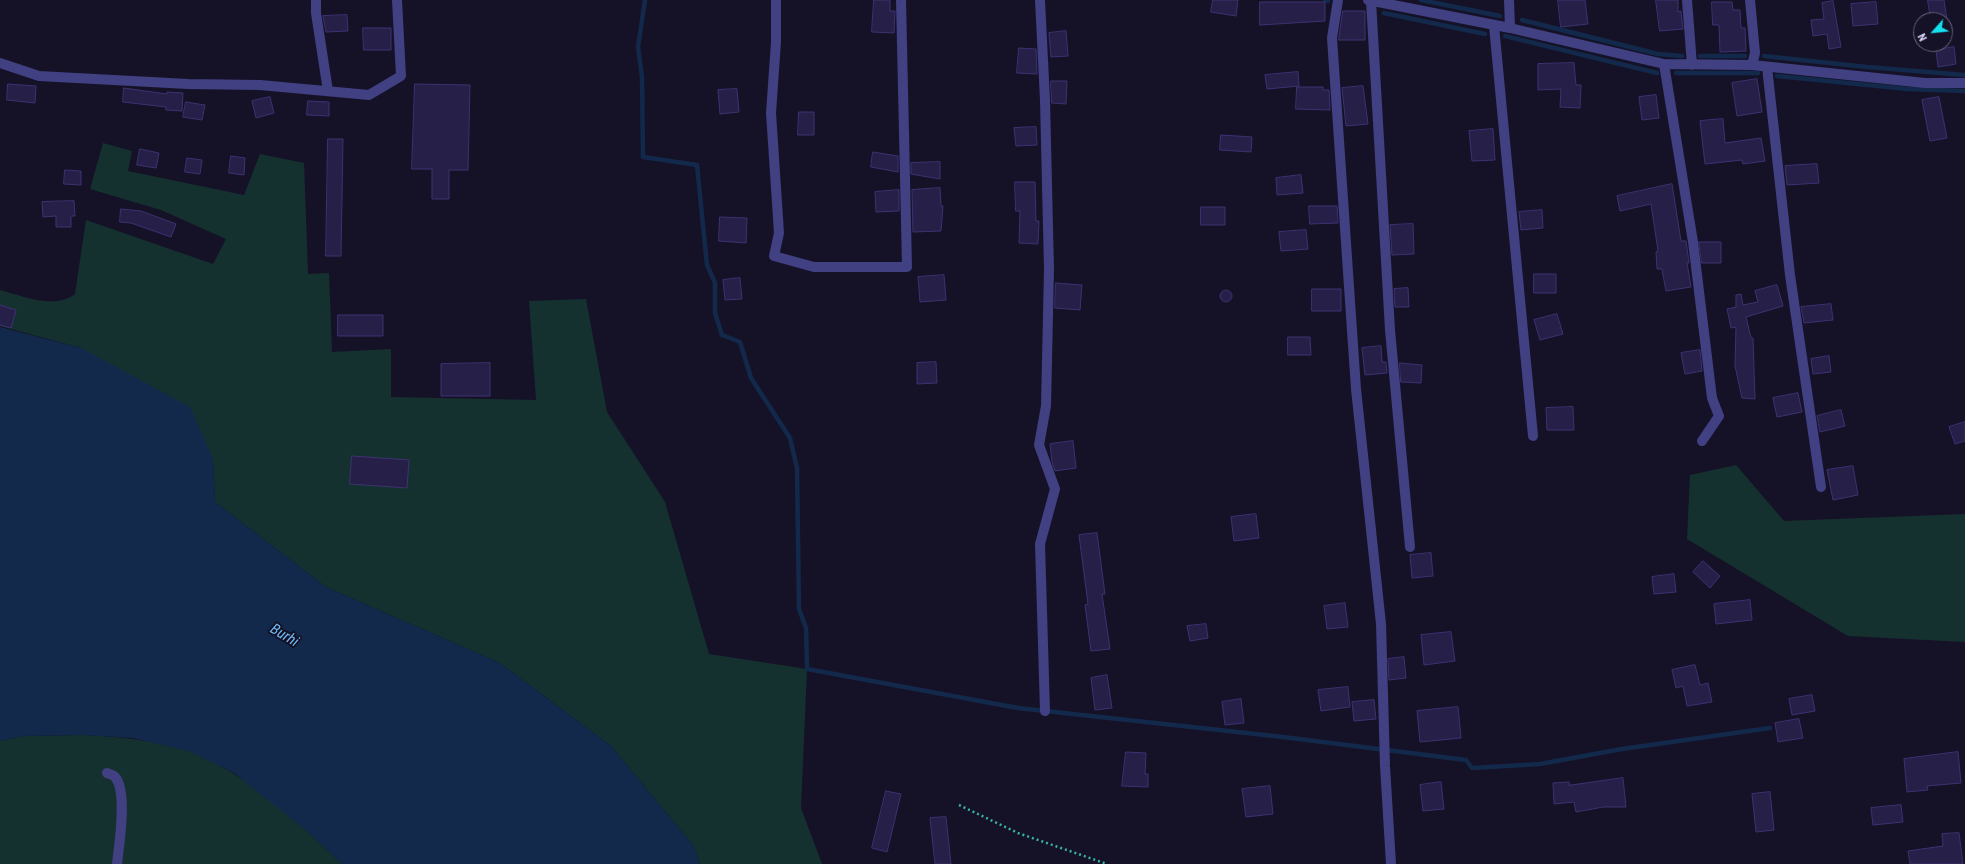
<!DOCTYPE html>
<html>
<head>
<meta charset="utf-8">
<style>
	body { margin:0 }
	#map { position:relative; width:1965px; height:864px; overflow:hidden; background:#151227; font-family:"Roboto Condensed",sans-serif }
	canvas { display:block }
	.north { position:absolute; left:1913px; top:12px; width:40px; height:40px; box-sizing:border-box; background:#151227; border:1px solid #65627d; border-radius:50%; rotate:243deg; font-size:11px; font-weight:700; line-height:16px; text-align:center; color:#dddafd }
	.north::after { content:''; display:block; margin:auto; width:14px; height:18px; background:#13e1f0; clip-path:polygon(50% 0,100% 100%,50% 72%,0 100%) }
</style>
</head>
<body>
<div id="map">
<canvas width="1965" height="864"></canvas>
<div class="north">N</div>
</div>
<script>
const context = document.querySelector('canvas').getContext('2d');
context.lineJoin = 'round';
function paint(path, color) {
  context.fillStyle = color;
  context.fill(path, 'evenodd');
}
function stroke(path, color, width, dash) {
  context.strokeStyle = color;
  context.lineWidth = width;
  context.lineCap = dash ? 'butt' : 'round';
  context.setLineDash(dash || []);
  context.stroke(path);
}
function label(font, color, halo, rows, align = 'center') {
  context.font = font + ' "Roboto Condensed",sans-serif';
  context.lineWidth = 4;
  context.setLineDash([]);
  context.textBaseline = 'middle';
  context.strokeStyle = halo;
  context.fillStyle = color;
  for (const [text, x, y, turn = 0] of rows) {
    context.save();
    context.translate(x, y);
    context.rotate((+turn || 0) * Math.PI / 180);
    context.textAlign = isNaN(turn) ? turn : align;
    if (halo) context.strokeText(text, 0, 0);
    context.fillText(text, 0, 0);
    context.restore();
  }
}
paint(new Path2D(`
	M103,143L132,151L128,171L244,195L260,154L304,163L308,274L329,273L332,352L391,349V397L536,400L529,301L586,299L607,412L665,502L709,654L807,669L801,808L822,864H700L693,845L611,746L500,663L326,587L215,502L213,459L81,348L0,326V290C23,296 54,310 75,294L86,220L213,264L226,239L161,210L90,189Z
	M1736,465L1784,521L1965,514V642L1848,636L1687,539L1690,475Z
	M85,735C118,737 157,740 189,751C242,770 302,825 342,864H0V741L23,736Z`), '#15312f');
paint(new Path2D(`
	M0,327L81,348L190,407L213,459L215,502L326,587L500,663L611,746L693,845L700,864H342L308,832L234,773L189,751L132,738L85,735L23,736L0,741Z`), '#12294b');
stroke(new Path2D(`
	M645,0L638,47L642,77L643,157L697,165L707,265L715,283V313L722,335L740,342L751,378L790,438L797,468L799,609L806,628L807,669L1018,708L1283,737L1466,760L1472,768L1540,764L1622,749L1770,728
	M1325,0L1328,1
	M1421,0L1500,16
	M1384,13L1485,34
	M1522,20L1658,54L1682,56
	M1505,36L1657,73
	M1700,56H1745
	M1764,56L1867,67L1965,75
	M1676,73H1758
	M1777,76L1908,89L1965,91`), '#12294b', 4.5);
const building = new Path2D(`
	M874,0H890V11H895L894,33L872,32Z
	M1213,0H1238L1236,16L1211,12Z
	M1558,0H1585L1588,24L1561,27Z
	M1656,0H1678V12L1681,11L1683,29L1660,31Z
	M1928,0H1944L1947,20H1931Z
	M1833,1L1841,47L1829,49L1827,34L1813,36L1811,20L1824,19L1822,3Z
	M1260,2H1325V21L1260,25Z
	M1712,2H1732L1733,10H1740L1741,28H1745L1746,51L1720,52L1719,25H1713Z
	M1876,2L1878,24L1853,26L1851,4Z
	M1343,11H1365V40H1339Z
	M347,15L348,31L326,32L323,16Z
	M363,28H391V50H364Z
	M1066,31L1068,56L1051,57L1049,33Z
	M1954,47L1956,64L1938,67L1936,50Z
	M1019,48L1036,49L1037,74L1017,73Z
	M1574,63L1576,85H1581L1580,108L1560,107L1561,89L1538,90V64Z
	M1298,72L1299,86L1267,89L1265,75Z
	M1757,79L1762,112L1737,116L1732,83Z
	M1051,81H1067L1066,104L1052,103Z
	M8,84L36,86L35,103L7,100Z
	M415,84L470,85L468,170H449V199H432V169H412Z
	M1363,86L1368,124L1346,126L1342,88Z
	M1297,87H1323V90H1329L1330,110L1296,109Z
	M124,88L167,94V92L183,93L182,111L166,110V107L123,102Z
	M737,89L739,112L720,114L718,90Z
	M1656,95L1659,118L1642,120L1639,97Z
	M270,97L274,113L256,118L252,101Z
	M1939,97L1947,138L1930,141L1922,100Z
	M308,101L329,102V116L307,115Z
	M186,102L205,105L202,120L183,117Z
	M799,112H814V135H798Z
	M1723,119L1725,143L1761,138L1765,161L1743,164L1742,160L1705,164L1700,121Z
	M1036,127L1037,145L1016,146L1014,128Z
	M1493,129L1495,160L1472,161L1469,131Z
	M1221,135L1252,137L1251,152L1220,150Z
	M328,139H343L341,256H326Z
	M140,149L159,153L156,168L137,165Z
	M873,152L898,156V172L871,167Z
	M231,156L245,158L244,175L229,173Z
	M187,158L202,160L200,174L185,172Z
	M940,162V179L911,174V163Z
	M1817,164L1819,183L1787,185L1785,166Z
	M65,170L81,171V185L64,184Z
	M1301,175L1303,193L1277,195L1276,178Z
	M1015,182H1035L1036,221H1039L1038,244L1019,243L1020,211H1016Z
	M1672,184L1681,241H1686L1689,263H1687L1691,287L1666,291L1662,269H1657L1656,252L1658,251L1651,204L1620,211L1617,196Z
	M940,188L941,206H943L941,231L913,232L912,190Z
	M899,190V211L876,212L875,192Z
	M74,201L75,216H71V227H56V216L43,217L42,202Z
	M1309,206H1337L1338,223L1310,224Z
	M1201,207H1225V225H1201Z
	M121,209L141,211L176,224L171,237L131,223L120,222Z
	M1542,210L1543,228L1521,230L1519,212Z
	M720,217L747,218L746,243L719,241Z
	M1413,224L1414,254L1392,255L1390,225Z
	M1306,230L1308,249L1281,251L1279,232Z
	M1699,242H1721V263H1702Z
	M1534,274H1556V293H1534Z
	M944,275L946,300L920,302L918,277Z
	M740,278L742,299L725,300L723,280Z
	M1056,283L1082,285L1080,310L1055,308Z
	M1777,285L1783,306L1746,317L1751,338H1753L1755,399L1742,398L1735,366L1736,327L1731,328L1727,309L1736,307V295L1741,294L1743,305L1758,302L1755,291Z
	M1408,288L1409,307H1395L1394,289Z
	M1312,289H1341V311H1312Z
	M1220 296a6 6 0 1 1 12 0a6 6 0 1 1-12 0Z
	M1831,304L1833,320L1804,323L1801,307Z
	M0,305L16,310L11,328L0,325Z
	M1557,314L1563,334L1540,340L1534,320Z
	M338,315H383V336H338Z
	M1288,337H1310L1311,355H1288Z
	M1381,346L1382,362H1386L1387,373L1365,375L1362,348Z
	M1700,350L1702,371L1685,374L1681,353Z
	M1829,356L1831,372L1813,374L1811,359Z
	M936,362L937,383L917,384V363Z
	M490,363V396H441V364Z
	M1400,363L1422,365L1421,383L1401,382Z
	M1798,393L1802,412L1777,417L1773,398Z
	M1573,407L1574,430H1547L1546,408Z
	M1841,410L1845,426L1820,432L1817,416Z
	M1965,422V441L1955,444L1949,427Z
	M1073,441L1076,468L1055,471L1052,462L1050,444Z
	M352,456L409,460L407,488L350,484Z
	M1853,466L1858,495L1833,500L1827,470Z
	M1256,514L1259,538L1234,541L1231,517Z
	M1097,533L1105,594H1102L1110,649L1091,651L1085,605L1088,604L1079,535Z
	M1431,553L1433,576L1412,578L1410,555Z
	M1703,561L1720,576L1710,588L1693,572Z
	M1674,574L1676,592L1654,594L1652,577Z
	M1750,600L1752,620L1716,624L1714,604Z
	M1345,603L1348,627L1327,629L1324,606Z
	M1206,624L1208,638L1190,641L1187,626Z
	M1451,632L1455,661L1424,665L1421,635Z
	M1404,657L1406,678L1389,680L1388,659Z
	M1695,665L1700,685L1708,683L1712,702L1687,706L1683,686L1676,688L1672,670Z
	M1107,675L1112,708L1095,710L1091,678Z
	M1348,687L1350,707L1321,711L1318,690Z
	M1812,695L1815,711L1792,715L1789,699Z
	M1241,699L1244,723L1225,725L1222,702Z
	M1374,700L1376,719L1354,721L1352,702Z
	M1458,707L1461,738L1420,742L1417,711Z
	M1799,719L1803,738L1778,742L1775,723Z
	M1126,752L1146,753L1145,774H1148V787L1122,786Z
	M1958,752L1961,783L1927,786L1928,790L1907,792L1904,759Z
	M1623,778L1626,807H1603L1576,812L1574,802L1554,804L1553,783L1569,782V785Z
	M1441,782L1444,809L1423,811L1420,785Z
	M1270,786L1273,814L1246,817L1242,789Z
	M886,791L901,794L887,852L872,848Z
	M1770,792L1774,830L1756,832L1752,794Z
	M1901,805L1903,822L1873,825L1871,808Z
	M946,817L951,864H935L930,818Z
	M1959,833L1963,864H1910L1908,851L1943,846L1942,834Z`);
paint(building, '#261f47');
stroke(building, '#3d3272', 1);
stroke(new Path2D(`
	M959,805L1018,833L1107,864`), '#38b3a8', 2.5, [2, 3]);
stroke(new Path2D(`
	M316,0V13L328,91
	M776,0V42L771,113L779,233L774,256L814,267H907L901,0
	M1040,0L1045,100L1049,269L1046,406L1039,445L1055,489L1040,544L1045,711
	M1338,0L1332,38L1356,389L1381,624L1385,766L1391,864
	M1368,0L1510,28L1664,64L1752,65L1925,83H1965
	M1509,0L1510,28
	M1687,0L1692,65
	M1750,0L1755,53L1752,65
	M1371,1L1390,330L1410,547
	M1494,26L1533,436
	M0,63L39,76L188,84L260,85L369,95L401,76L397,0
	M1664,64L1693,242L1712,398L1719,416L1702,441
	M1767,67L1790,275L1821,487
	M107,773C109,774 114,775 115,777C128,791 119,846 117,864`), '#404083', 10);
label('italic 15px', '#6fbcf6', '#151227', [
	["Burhi",284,636,31]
]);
</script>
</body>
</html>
